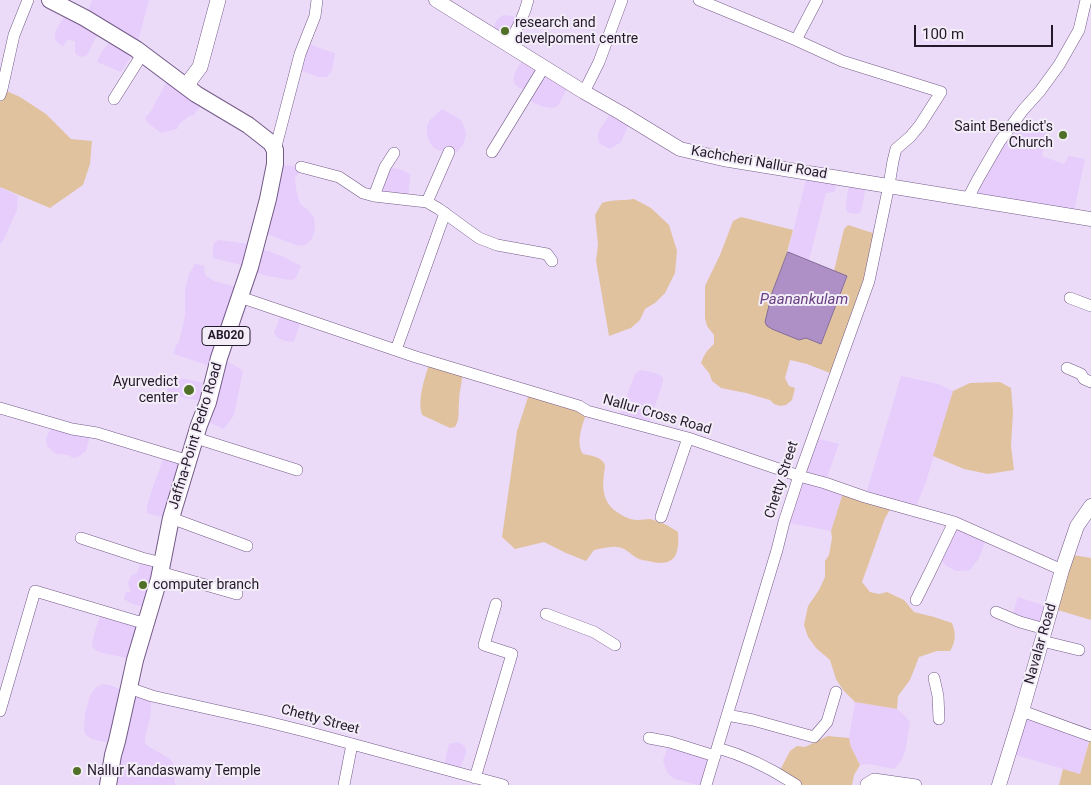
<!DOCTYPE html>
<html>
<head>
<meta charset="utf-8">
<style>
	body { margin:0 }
	#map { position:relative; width:1091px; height:785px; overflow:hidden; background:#ebdbf9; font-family:Roboto,sans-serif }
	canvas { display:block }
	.scale { position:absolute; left:914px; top:25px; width:139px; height:22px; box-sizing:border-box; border:2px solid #23192b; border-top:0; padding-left:6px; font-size:15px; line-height:18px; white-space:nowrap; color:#23192b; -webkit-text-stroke:4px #f3edf7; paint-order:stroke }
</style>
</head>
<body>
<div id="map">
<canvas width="1091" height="785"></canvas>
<div class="scale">100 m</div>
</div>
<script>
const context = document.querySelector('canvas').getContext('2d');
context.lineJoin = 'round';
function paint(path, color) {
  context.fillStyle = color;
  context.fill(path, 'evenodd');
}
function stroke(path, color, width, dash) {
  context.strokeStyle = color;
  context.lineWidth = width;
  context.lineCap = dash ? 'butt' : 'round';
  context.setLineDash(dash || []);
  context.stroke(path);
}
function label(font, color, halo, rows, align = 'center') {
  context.font = font + ' Roboto,sans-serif';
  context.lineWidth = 4;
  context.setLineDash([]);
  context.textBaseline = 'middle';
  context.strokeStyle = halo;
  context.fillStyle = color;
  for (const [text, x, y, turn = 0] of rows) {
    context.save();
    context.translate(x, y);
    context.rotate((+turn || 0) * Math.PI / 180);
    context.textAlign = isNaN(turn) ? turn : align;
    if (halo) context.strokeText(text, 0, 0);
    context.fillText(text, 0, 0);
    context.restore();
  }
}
paint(new Path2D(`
	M92,0H149L136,49L121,72L97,62L102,51L114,36L101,28L87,55L81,57L76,54L75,51V41L67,40L63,46L58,43L55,39V32L65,15L85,18Z
	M503,15L512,16L519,19L508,44L492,35L496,21Z
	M305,42L322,49L335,53L332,70L327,77H319L296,69Z
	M526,56L570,83L558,106L552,108L544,107L536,104L525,97L529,91L519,88L514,83V76L517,68Z
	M173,76L205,100L193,116L190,115L188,117L179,124L177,129L161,133L147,122L145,118L151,111L166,83Z
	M442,109L461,120L465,129L466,135L463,145L457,152L441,151L434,148L430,143L427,135V126L430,120Z
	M613,109L631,120L621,142L610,149L604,146L599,143L598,137V133Z
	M1021,120L1046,132L1042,156L1064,164L1069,156L1085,159L1074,211L973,195L988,163Z
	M275,164L301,167L300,171L295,178L296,189L300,204L308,210L314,218L315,225L314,233L312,239L307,244L302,246L296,245L259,231Z
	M385,167L400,169L410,174L408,200L374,196Z
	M808,172L838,177L835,191L834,192L826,193L809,260L788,252Z
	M851,179L867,181L861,212L858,214L849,213L846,210L847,195Z
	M0,187L18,196L17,210L2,243L0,244Z
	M219,240L255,245V249L265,250L284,257L301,266L295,279L290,280L267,276L249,270L250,267L213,258V246L215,242Z
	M195,264L205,266L204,271L206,276L214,281L233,286L243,287L220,358L234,365L243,371L234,415L224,429L201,419L207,402L185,398L167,393L170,379H187L211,385L216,368L174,354L175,347L179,342L185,316V289L189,274Z
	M282,311L302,318L294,341L290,342L282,340L277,337L274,333Z
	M642,370L655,373L660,375L663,378V382L648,427L618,419L635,374L639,371Z
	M901,376L938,384L953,391L926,482L914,511L865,497Z
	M53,423L91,432L86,451L78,457L73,458L68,455L56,454L47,446L46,439Z
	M812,437L839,444L825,483L844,490L831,531L784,522Z
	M164,457L189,461L171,518L157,516L147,513V506L153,487Z
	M954,522L987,537L979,558L970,570L956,571L946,566L938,556Z
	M142,558L162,563L150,608L132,604L124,599L126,592H131L129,587L128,582L132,575L137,573Z
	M1018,597L1051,608L1045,629L1011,618Z
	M102,611L146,622L135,660L99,652L93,648L92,643L96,628Z
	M102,684L110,685L127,692L152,696L150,718L145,737V743L148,746L170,759L173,763L175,785H108L116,741L105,742L92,739L86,735L84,730L85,714L90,696L95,688Z
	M855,702L897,709L904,715L910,722L905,752L901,761L894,769L869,764L860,765L851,747L849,738Z
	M1022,711L1090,736L1080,774L1009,753Z
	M457,742L462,744L465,747L466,749V753L458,773L443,769L449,744Z
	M670,742L715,756L706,785H697L675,779L668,774L665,767L663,760Z`), '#e6cdfb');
paint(new Path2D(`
	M2,89L20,97L46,114L71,139L92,141L90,164L83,185L50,208L0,187V95Z
	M634,199L651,208L669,225L677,251L675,273L665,293L655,303L645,309L640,320L631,328L609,336L596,261L598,245L595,215L602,203C613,199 623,201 634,199Z
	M741,217L793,230L767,326L799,340L806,338L821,344L847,277L834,271L844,229L848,225L879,235L835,375L807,364L790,360L785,378L789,386L795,388L792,400L786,405L780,406L774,404L770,400L746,393L721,388L712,381L709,373L701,363C704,355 707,350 714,344V335L707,326L705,318V286L720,255L733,221Z
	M430,361L463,371C462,382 459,393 459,403C458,412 460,419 455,427L450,428L422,415C417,398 425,378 430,361Z
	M1000,382L1011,388L1013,412L1011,446L1014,470L988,474L964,469L933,456L953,391L970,383Z
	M530,391L587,411C583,424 575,442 583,454C589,455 601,457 604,463C606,466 604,471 604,474C602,488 603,500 614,510C621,515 629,520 638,520C642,520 646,519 650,519C660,521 669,526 678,532C680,556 674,568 648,561C645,560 640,560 637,558C630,554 626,548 617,547C610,546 601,549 594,550L586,561L566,553L544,542L515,549L502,537L517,431Z
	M844,490L893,505L885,518L862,582L870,592L879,594L887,592L904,600L914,612L934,617L952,623C956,633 956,642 950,651H937L919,657L910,680L898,696L897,709L855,702L843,690L836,679L830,660L816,648L808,637L804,625L808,606L819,590L825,577V561L829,555L832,538L831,531Z
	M1067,554L1091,558V620L1051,608Z
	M1091,735V785H1059L1063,769L1080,774Z
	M828,736L849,738L851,747L860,765L854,775L852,785H796L778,774L790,751L797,746L805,747Z`), '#e1c29e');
const water = new Path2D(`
	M788,252L847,276L821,344L806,338L799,340L772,329L767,326L765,322L772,293Z`);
paint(water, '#ae90c6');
stroke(water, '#846c98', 1);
const minor = new Path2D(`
	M699,0L796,40L842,61L941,92L920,125L910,137L896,149L893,161L889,185L869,281L799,476L784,522L777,550L706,785
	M796,40L817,0
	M508,44C517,30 524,17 528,0
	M584,92L599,62L622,0
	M0,95L2,89L14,35L28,0
	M114,99L143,53
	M275,150L300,54L315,16L317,0
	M492,152L544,67
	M301,167L339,177L363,193L374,196L427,202L439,209L479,238L497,245L547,254L552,261
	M374,196L385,167L394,153
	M968,198L978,179L1000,141L1023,110L1040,91L1059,65L1079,30L1086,0
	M427,202L449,152
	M240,297L416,357L579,406L587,411L688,438L799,476L825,483L865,497L954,522L1062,570
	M1070,298L1091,306
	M396,350L445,213
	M1067,368L1081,374L1084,379L1091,382
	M0,408L72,429L97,433L189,461
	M196,438L297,470
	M661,517L688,438
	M171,518L247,546
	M81,538L142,558L162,563
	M160,572L237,594
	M916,600L930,572L954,522
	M996,612L1020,622L1045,629
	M546,614L594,632L615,645
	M1042,641L1079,650
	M934,678L938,696L939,719
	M129,688L152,696L264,721L308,732L503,785
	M0,711L35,591L136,621L146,622
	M1022,711L1091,736
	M727,715L753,720L814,737L827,722L836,692
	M649,738L670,742L715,756
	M718,748C746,756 772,769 796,785
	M475,778L512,654L484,645L496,604
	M866,784L874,779L916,785
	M344,785L352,744`);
const tertiary = new Path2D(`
	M436,0L584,92L621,113L680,149L723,159L1091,219
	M999,785L1022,711L1062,570L1077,526L1091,506`);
const secondary = new Path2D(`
	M188,88L191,79L200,67L218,0`);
const primary = new Path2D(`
	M50,0L85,18L136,49L196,94L248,125L271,143L275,150V164L268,199L250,267L219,358L208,402L199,425L171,518L159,579L135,660L128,692L117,741L113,755L108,785`);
stroke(minor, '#745a87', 12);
stroke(tertiary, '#745a87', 15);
stroke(secondary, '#745a87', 16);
stroke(primary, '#745a87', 18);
stroke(minor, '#fff', 11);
stroke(tertiary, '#fff', 14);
stroke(secondary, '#fff', 15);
stroke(primary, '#fff', 16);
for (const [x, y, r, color] of [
	[505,31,5,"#4f7026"],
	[1063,135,5,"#4f7026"],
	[189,390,6,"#4f7026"],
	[143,585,5,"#4f7026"],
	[77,771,5,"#4f7026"]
]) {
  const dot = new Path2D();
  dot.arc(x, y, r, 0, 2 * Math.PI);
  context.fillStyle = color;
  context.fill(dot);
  stroke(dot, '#f3edf7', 2);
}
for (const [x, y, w] of [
	[226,336,48]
]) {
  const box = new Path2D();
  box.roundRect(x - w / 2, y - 9.5, w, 19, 4);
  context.fillStyle = '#f3edf7';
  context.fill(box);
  stroke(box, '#23192b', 1);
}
label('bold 12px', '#23192b', null, [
	["AB020",226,336]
]);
label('14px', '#23192b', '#f3edf7', [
	["research and",515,23],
	["develpoment centre",515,39],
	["Saint Benedict's",1053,127,"right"],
	["Church",1053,143,"right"],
	["Ayurvedict",178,382,"right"],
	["center",178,398,"right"],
	["computer branch",153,585],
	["Nallur Kandaswamy Temple",87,771]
], 'left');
label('14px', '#23192b', '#f3edf7', [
	["Kachcheri Nallur Road",759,163,10],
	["Nallur Cross Road",657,415,16],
	["Jaffna-Point Pedro Road",196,436,-73],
	["Chetty Street",782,480,-72],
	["Navalar Road",1041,644,-74],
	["Chetty Street",320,720,15]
]);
label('italic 15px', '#684083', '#f3edf7', [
	["Paanankulam",804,300]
]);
</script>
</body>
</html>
